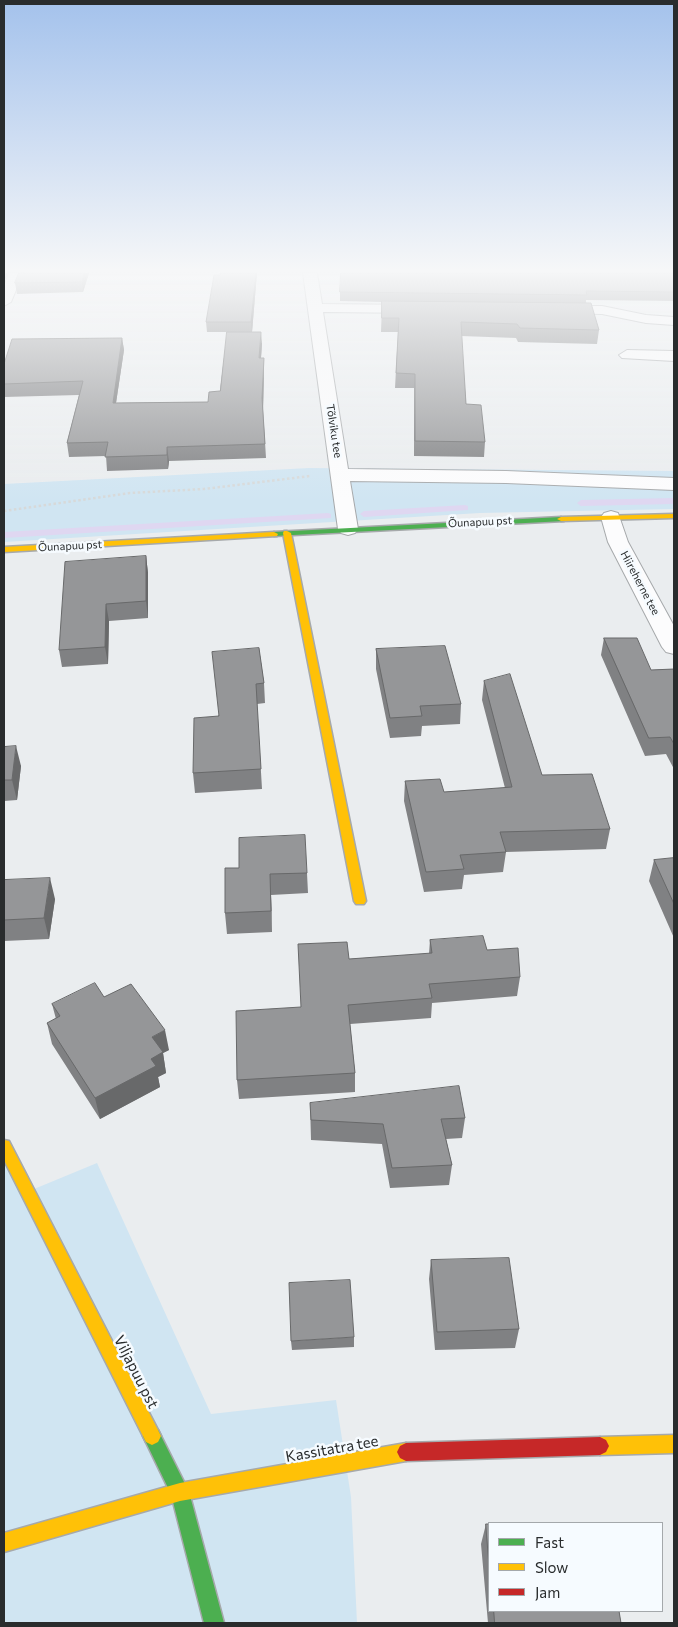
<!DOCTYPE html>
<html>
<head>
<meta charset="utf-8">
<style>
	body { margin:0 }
	#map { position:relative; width:678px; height:1627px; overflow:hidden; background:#eaedef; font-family:Commissioner,sans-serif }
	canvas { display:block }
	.frame { position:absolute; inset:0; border:5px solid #292c2d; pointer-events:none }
	.legend { position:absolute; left:488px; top:1522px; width:175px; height:90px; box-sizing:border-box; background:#f6fbff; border:1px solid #a4a8ab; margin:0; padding:6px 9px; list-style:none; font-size:15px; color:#292c2d }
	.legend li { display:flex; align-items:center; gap:10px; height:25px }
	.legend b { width:25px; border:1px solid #a4a8ab }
</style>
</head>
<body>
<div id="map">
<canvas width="678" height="1627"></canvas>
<div class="frame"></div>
<ul class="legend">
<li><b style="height:6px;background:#4caf50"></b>Fast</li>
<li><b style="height:6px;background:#ffc107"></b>Slow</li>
<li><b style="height:6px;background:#c62828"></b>Jam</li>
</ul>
</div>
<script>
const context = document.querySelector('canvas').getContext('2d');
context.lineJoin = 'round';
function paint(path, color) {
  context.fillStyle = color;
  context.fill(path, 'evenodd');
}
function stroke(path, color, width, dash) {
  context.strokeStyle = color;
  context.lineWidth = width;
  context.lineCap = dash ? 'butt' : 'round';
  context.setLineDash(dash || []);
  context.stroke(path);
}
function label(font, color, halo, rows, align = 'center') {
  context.font = font + ' Commissioner,sans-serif';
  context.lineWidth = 5;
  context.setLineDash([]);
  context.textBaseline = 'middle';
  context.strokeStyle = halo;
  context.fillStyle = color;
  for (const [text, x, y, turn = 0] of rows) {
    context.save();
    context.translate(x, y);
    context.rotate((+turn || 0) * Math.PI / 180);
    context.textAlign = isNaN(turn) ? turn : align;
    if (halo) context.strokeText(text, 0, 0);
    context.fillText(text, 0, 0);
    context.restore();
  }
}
paint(new Path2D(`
	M309,468L674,471V509L480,513L4,542V484Z
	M4,1160L22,1194L97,1163L211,1414L336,1400L351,1497L357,1623H4Z`), '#d0e5f2');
paint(new Path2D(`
	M674,498V504L581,506L577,503L581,500Z
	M465,505L468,506V510L364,517L360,514L364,511Z
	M328,513L331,514V518L4,538V532Z`), '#dfd7f1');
const street = new Path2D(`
	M9,273H23L11,302L4,306V286Z
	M303,273H317L322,304L419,305L426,309L419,313L323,312L348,469L506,471L674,478V490L506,483L350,481L358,529L355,533L348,535L341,533L338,529Z
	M554,306H602L646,315L674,317V325L646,323L602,314L549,313L547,310Z
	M627,350L674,351V361L622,358L619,355Z
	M611,511L618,513L628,542L674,626V654L666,652L662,647L608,542L601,517L604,513Z`);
const fast = new Path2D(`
	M561,517L565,519L564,521L274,536L270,534L274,532Z
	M152,1427L158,1430L189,1492L224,1623H204L171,1494L143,1436L146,1430Z`);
const slow = new Path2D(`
	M674,514V518L561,521L557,519L561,517Z
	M284,531H287L291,533L366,901L364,904H356L354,901L283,533Z
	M274,532L278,534L277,536L4,552V547Z
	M4,1140L9,1141L158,1430L161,1436L158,1442L152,1445L146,1442L4,1160Z
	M674,1435V1453L600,1455L594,1452L591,1446L594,1440L600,1437Z
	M406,1443L412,1446L415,1452L412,1458L406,1461L180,1501L4,1552V1533L180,1483Z`);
const jam = new Path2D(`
	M600,1437L606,1440L609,1446L606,1452L600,1455L406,1461L400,1458L397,1452L400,1446L406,1443Z`);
stroke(street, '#a6a9ab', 2);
stroke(fast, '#a6a9ab', 3);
stroke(slow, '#a6a9ab', 3);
stroke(jam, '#a6a9ab', 3);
stroke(new Path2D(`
	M4,511L130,493L204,489L310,476`), '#d7d9d9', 2.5, [2.5, 2.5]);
paint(street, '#fcfcfd');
paint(fast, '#4caf50');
paint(slow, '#ffc107');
paint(jam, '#c62828');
paint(new Path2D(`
	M89,273L83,292L17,294L15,283Z
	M220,273H257L252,332L262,344L261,358H264V371L263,409L266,458L169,461L168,469L107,471L106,456L69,457L67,443L79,395L4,397V364L122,338L124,350L116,403L208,402L220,391L227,332H207L206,322Z
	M674,273V301L586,300V302L599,330L597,344L518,342L516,338L461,336L466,404L485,442L484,457L414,456V388H395L398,332H381L382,302L340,301V292Z
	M146,556L148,573V618L109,621L108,664L62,667L59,650Z
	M604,638L651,670L674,669V769L666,754L645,756L601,655Z
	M259,648L264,683L265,703L257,704L262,789L195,793L193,773L218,716Z
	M376,649L461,704L460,724L422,726L421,736L390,738L376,669Z
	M484,681L542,775L610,829L606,849L506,852L503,872L464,875L462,889L424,892L404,801L405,781L444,792L505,788L482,700Z
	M4,747L21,766L17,800L4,801Z
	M674,858V938L649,881L654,860Z
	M225,868L307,873L308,893L271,895L272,932L227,934L225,913Z
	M4,880L55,899L49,939L4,941Z
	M430,940L487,950L520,977L517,996L432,1003L431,1018L350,1024L355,1073V1092L239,1099L237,1080L301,1007L349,959L429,954Z
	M104,997L169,1050L163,1053L166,1073L158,1077L160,1087L100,1119L52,1044L47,1023L56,1019L52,1004Z
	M310,1103L465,1118L462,1138L446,1139L452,1165L449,1185L390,1188L382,1144L311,1140Z
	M431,1260L519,1329L515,1348L435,1350L429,1279Z
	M354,1337V1347L292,1350L291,1341Z
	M486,1524H489V1611H619L621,1623H488L481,1544Z`), '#808183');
paint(new Path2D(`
	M4,273H8L4,282Z
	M84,273H89L83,292L82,282Z
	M256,273H257L252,332L251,322Z
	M261,332L262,344L260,371L259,358Z
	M122,338L124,350L114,416L113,403Z
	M264,358V371L263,411L262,398Z
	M167,447L169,461L168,469L167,455Z
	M146,556L148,573V618L146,601Z
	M106,604L109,621L108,664L105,647Z
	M16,746L21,766L17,800L12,780Z
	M270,874L271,895L272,932L271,911Z
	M50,878L55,899L49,939L44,918Z
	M165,1030L169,1050L163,1053L166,1073L158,1077L160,1087L100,1119L95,1098L151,1059L152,1037Z`), '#68696a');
const building = new Path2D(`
	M19,273H84L82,282L15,283Z
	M220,273H256L251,322H206L214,275H220Z
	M341,273H674V292L586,291L587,295L340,292Z
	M382,301L591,303L599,330L520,328L517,324L461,322L466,404L481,405L485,442L415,441V374L396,373L399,318H382Z
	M227,332H261L259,358H264L262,398L265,444L167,447V455L105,457L108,442L67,443L83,381L4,384V364L12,339L122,338L113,403L208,402L209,392L220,391Z
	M146,556V601L106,604L105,647L59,650L65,562Z
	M604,638H637L651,670L674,669V744L670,737L649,738Z
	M445,646L461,704L420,706L422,716L390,718L376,649Z
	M259,648L264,683L256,684L261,769L193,773L194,718L219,716L212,652Z
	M510,674L542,775L592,774L610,829L500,832L506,852L460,855L464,869L426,872L405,781L440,779L444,792L512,787L484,681Z
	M16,746L12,780H4V747Z
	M305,835L307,873L270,874L271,911L225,913V868H239V838Z
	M674,858V904L654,860Z
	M50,878L44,918L4,920V880Z
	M483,936L487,950L518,948L520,977L429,984L432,998L348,1005L355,1073L237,1080L236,1011L301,1007L298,944L347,942L349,959L432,953L430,940Z
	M95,983L104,997L131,984L165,1030L152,1037L163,1052L151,1059L156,1066L95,1098L47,1023L60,1016L52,1004Z
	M459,1086L465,1118L441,1119L452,1165L392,1168L383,1124L311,1120L310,1103Z
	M509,1258L519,1329L437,1332L431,1260Z
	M350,1280L354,1337L291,1341L289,1283Z
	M486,1524H489V1565Z
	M494,1611H619L621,1623H495Z`);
paint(building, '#959698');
stroke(building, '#68696a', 1);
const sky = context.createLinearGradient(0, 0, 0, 501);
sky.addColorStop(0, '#a4c2ec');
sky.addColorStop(0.54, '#f6f7f8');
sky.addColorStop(1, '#f6f7f800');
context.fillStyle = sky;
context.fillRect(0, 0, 678, 501);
label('11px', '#292c2d', '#f6fbff', [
	["Tõlviku tee",334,431,81],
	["Õunapuu pst",480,522,-3],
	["Õunapuu pst",70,546,-3],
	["Hiireherne tee",640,583,62]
]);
label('15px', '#292c2d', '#f6fbff', [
	["Viljapuu pst",136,1372,63],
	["Kassitatra tee",332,1449,-10]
]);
</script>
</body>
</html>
